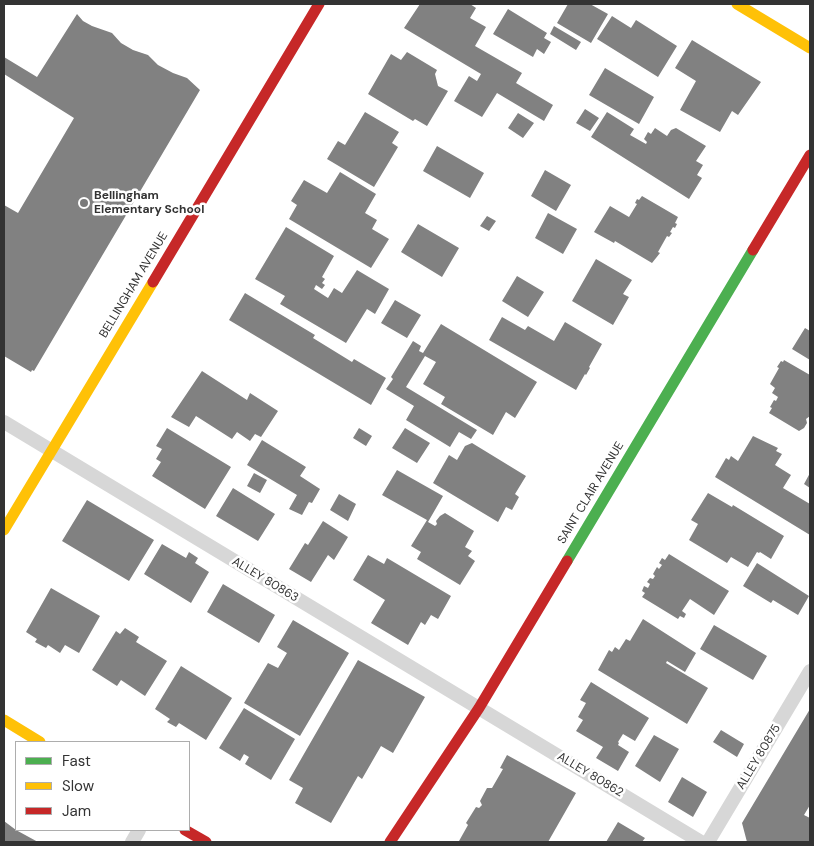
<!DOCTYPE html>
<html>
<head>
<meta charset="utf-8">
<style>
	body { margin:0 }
	#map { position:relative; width:814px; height:846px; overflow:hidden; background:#fff; font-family:"DM Sans",sans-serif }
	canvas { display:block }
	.frame { position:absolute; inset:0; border:5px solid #333; pointer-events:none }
	.legend { position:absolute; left:15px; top:741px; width:175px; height:90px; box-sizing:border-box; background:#fff; border:1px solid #adadad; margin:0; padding:6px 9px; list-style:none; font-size:15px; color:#333 }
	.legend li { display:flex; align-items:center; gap:10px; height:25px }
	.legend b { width:25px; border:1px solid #adadad }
</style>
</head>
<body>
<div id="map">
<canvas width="814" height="846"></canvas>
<div class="frame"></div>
<ul class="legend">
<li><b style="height:6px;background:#4caf50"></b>Fast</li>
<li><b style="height:6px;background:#ffc107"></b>Slow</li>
<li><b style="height:6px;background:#c62828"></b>Jam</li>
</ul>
</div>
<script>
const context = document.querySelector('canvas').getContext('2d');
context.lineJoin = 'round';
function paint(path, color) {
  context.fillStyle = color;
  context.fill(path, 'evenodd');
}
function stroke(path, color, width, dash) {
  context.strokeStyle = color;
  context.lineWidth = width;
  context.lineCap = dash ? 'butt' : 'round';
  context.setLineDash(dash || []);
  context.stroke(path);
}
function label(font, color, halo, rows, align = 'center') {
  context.font = font + ' "DM Sans",sans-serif';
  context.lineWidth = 5;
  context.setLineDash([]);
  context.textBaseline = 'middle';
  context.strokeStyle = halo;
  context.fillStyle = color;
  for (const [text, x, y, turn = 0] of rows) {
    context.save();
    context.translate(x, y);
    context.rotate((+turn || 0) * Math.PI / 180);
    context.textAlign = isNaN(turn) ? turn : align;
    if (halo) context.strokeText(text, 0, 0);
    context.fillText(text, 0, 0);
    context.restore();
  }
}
paint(new Path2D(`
	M420,4H470L476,8L470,18L486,27L475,46L522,73L516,83L553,105L544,121L497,93L482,117L454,101L469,76L477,81L481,74L404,28Z
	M568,4H590L608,14L591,43L557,23Z
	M508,9L547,33L544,38L551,42L544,54L537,49L533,57L493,34Z
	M77,14L83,21L92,26L112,33L121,43L133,50L148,55L158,65L173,73L187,78L200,90L34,371L32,370L31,372L4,356V205L18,213L74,118L4,74V57L37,77Z
	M612,16L631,28L636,20L677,46L658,77L597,39Z
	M554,26L581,42L576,50L550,34Z
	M692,40L761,82L738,115L732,111L720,132L680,110L696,81L675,68Z
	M407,52L437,70L435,74L438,86L448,91L427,126L415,119L413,121L368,94L391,54L401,60Z
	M605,68L654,97L639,124L589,95Z
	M585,109L599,118L590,131L576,123Z
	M365,112L399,132L392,143L398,147L374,187L327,159L338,141L345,145Z
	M607,112L634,129L630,135L646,144L647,142L644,139L648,132L651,134L655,128L667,136L671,130L676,128L706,146L696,161L703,165L697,175L702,178L689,199L591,137Z
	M518,113L534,123L523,138L508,128Z
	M437,146L484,173L470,198L423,171Z
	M545,170L571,185L556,211L531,196Z
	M340,172L376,194L365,213L377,220L372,229L389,239L371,268L289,219L297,205L291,201L304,180L327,193Z
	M642,196L678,217L675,223L677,224L675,228L673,227L670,232L672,233L669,237L667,236L658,252L660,253L652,263L615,241L614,243L594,232L610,206L629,217L637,204L635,203L637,199L639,200Z
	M548,213L577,229L563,254L535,238Z
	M487,216L496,221L489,231L480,226Z
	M418,224L459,248L442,277L401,252Z
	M286,227L334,256L322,277L325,279L322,283L325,285L322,289L316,285L314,289L328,298L334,288L342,293L357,270L389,289L375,314L367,309L346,343L280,304L285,296L255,279Z
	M596,259L632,280L623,294L629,297L613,325L572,301Z
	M517,276L544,292L528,317L502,301Z
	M245,293L315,335L313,338L352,362L354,359L386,378L371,405L229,320Z
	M395,300L421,315L407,338L381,323Z
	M502,317L525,330L528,326L554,341L565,322L602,344L589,367L590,368L586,375L585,374L576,390L489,340Z
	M441,324L537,382L515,418L506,412L493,435L441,404L445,397L423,384L436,362L425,356L406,387L477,430L471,439L459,432L450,447L406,420L414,406L386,389L393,379L391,377L413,341L421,346L419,351L423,353Z
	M805,328L810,331V360L792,349Z
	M784,360L810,375V416L806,419L807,423L804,428L799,431L769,413L772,408L770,407L774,400L776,401L778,397L772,393L775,388L770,384L779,368L777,367L781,361L783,362Z
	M202,371L247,400L250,393L278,411L261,437L255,434L250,441L237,432L232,439L196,416L189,427L171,417Z
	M167,428L231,467L205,509L152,476L161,462L156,459L162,449L156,446Z
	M359,428L372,436L366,446L353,438Z
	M405,428L430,443L417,463L392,448Z
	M753,436L778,448L776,451L782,454L775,465L791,475L783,488L810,504V535L715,477L726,458L729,460L731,456L738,461Z
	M262,440L306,467L300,476L320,489L312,503L309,502L302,515L289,509L297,495L247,465Z
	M472,443L526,476L515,494L519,497L512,510L506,507L498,522L433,483L449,455L457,460L465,446Z
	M397,470L443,496L428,522L435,526L437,524L436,521L440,516L445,513L474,531L465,547L472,551L468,556L475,561L460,585L417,559L421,552L411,546L427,520L382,495Z
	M254,473L267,480L260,493L247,486Z
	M810,473V488L804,484Z
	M233,488L275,514L258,541L216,516Z
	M708,493L732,507L733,505L784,536L771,559L760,552L759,553L757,552L748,567L731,557L727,563L689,540L698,524L691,520Z
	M339,494L356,504L348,521L330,510Z
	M87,500L154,540L129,581L62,541Z
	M323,521L348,537L334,560L328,555L311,582L289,569L305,543L308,545Z
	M162,544L186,558L189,552L198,558L195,563L209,572L191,603L144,574Z
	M669,554L729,591L714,615L690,599L682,611L686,614L684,618L680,616L678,619L642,597L645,593L642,591L644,586L648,588L650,584L647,582L650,578L653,579L655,576L653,574L657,567L659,569L662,565L659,563L662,558L665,560Z
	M368,555L384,564L387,558L451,596L438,619L431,615L425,625L421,622L408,645L371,623L385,600L353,580Z
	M757,563L809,596L798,615L773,600L771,603L743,586Z
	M223,584L275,615L259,643L207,612Z
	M51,588L100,616L79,653L65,645L60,653L48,645L46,648L35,642L37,639L26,632Z
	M643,619L696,653L685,672L667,661L666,663L708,688L687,724L598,670L609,650L612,652L615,647L619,650L626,639L630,641Z
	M293,620L349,653L300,736L244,703L268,663L278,668L287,653L277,647Z
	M714,625L767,656L753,680L700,649Z
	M125,628L139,637L136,642L167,661L145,696L121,680L117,686L92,670L116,631L120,634Z
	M358,660L425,697L393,753L381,746L362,779L358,776L331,823L295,803L303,788L289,780Z
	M181,666L232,698L206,740L179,723L176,727L167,722L170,719L155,709Z
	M591,682L649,718L635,741L623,734L618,742L619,743L618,745L629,752L618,771L596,758L603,747L576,731L583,720L578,717L586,703L580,700Z
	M244,708L295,739L271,780L245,764L249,757L244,754L240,761L219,748Z
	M810,709V805L804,815L810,818V842H747L742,823Z
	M721,730L744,744L737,757L713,742Z
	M654,735L679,749L660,782L635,766Z
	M507,755L576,793L548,842H460L459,841L468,825L466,823L476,807L479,808L482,805L480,801L487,788H492L503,769L500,768Z
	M682,777L707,792L693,817L668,802Z
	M4,821L16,830L38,842H4Z
	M618,822L645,838L642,842H606Z`), '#818181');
stroke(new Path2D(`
	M4,422L701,842
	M132,842L139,830
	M708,842L810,671`), '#d7d7d7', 14);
stroke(new Path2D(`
	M567,561L753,250`), '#4caf50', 11);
stroke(new Path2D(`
	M737,4L810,48
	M4,530L153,282
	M4,720L40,742`), '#ffc107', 11);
stroke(new Path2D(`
	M753,250L810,155
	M153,282L319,4
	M185,830L206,842
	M390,842L479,708L567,561`), '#c62828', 11);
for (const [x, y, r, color] of [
	[84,203,5,"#7a7a7a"]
]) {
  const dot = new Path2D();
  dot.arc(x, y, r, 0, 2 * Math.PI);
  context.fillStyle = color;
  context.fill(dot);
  stroke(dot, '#fff', 2);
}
label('bold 12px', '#333', '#fff', [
	["Bellingham",94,196],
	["Elementary School",94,210]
], 'left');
label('12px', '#333', '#fff', [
	["BELLINGHAM AVENUE",134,285,-59],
	["SAINT CLAIR AVENUE",591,493,-59],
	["ALLEY 80863",265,580,31],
	["ALLEY 80875",759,757,-59],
	["ALLEY 80862",590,775,31]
]);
</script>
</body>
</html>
